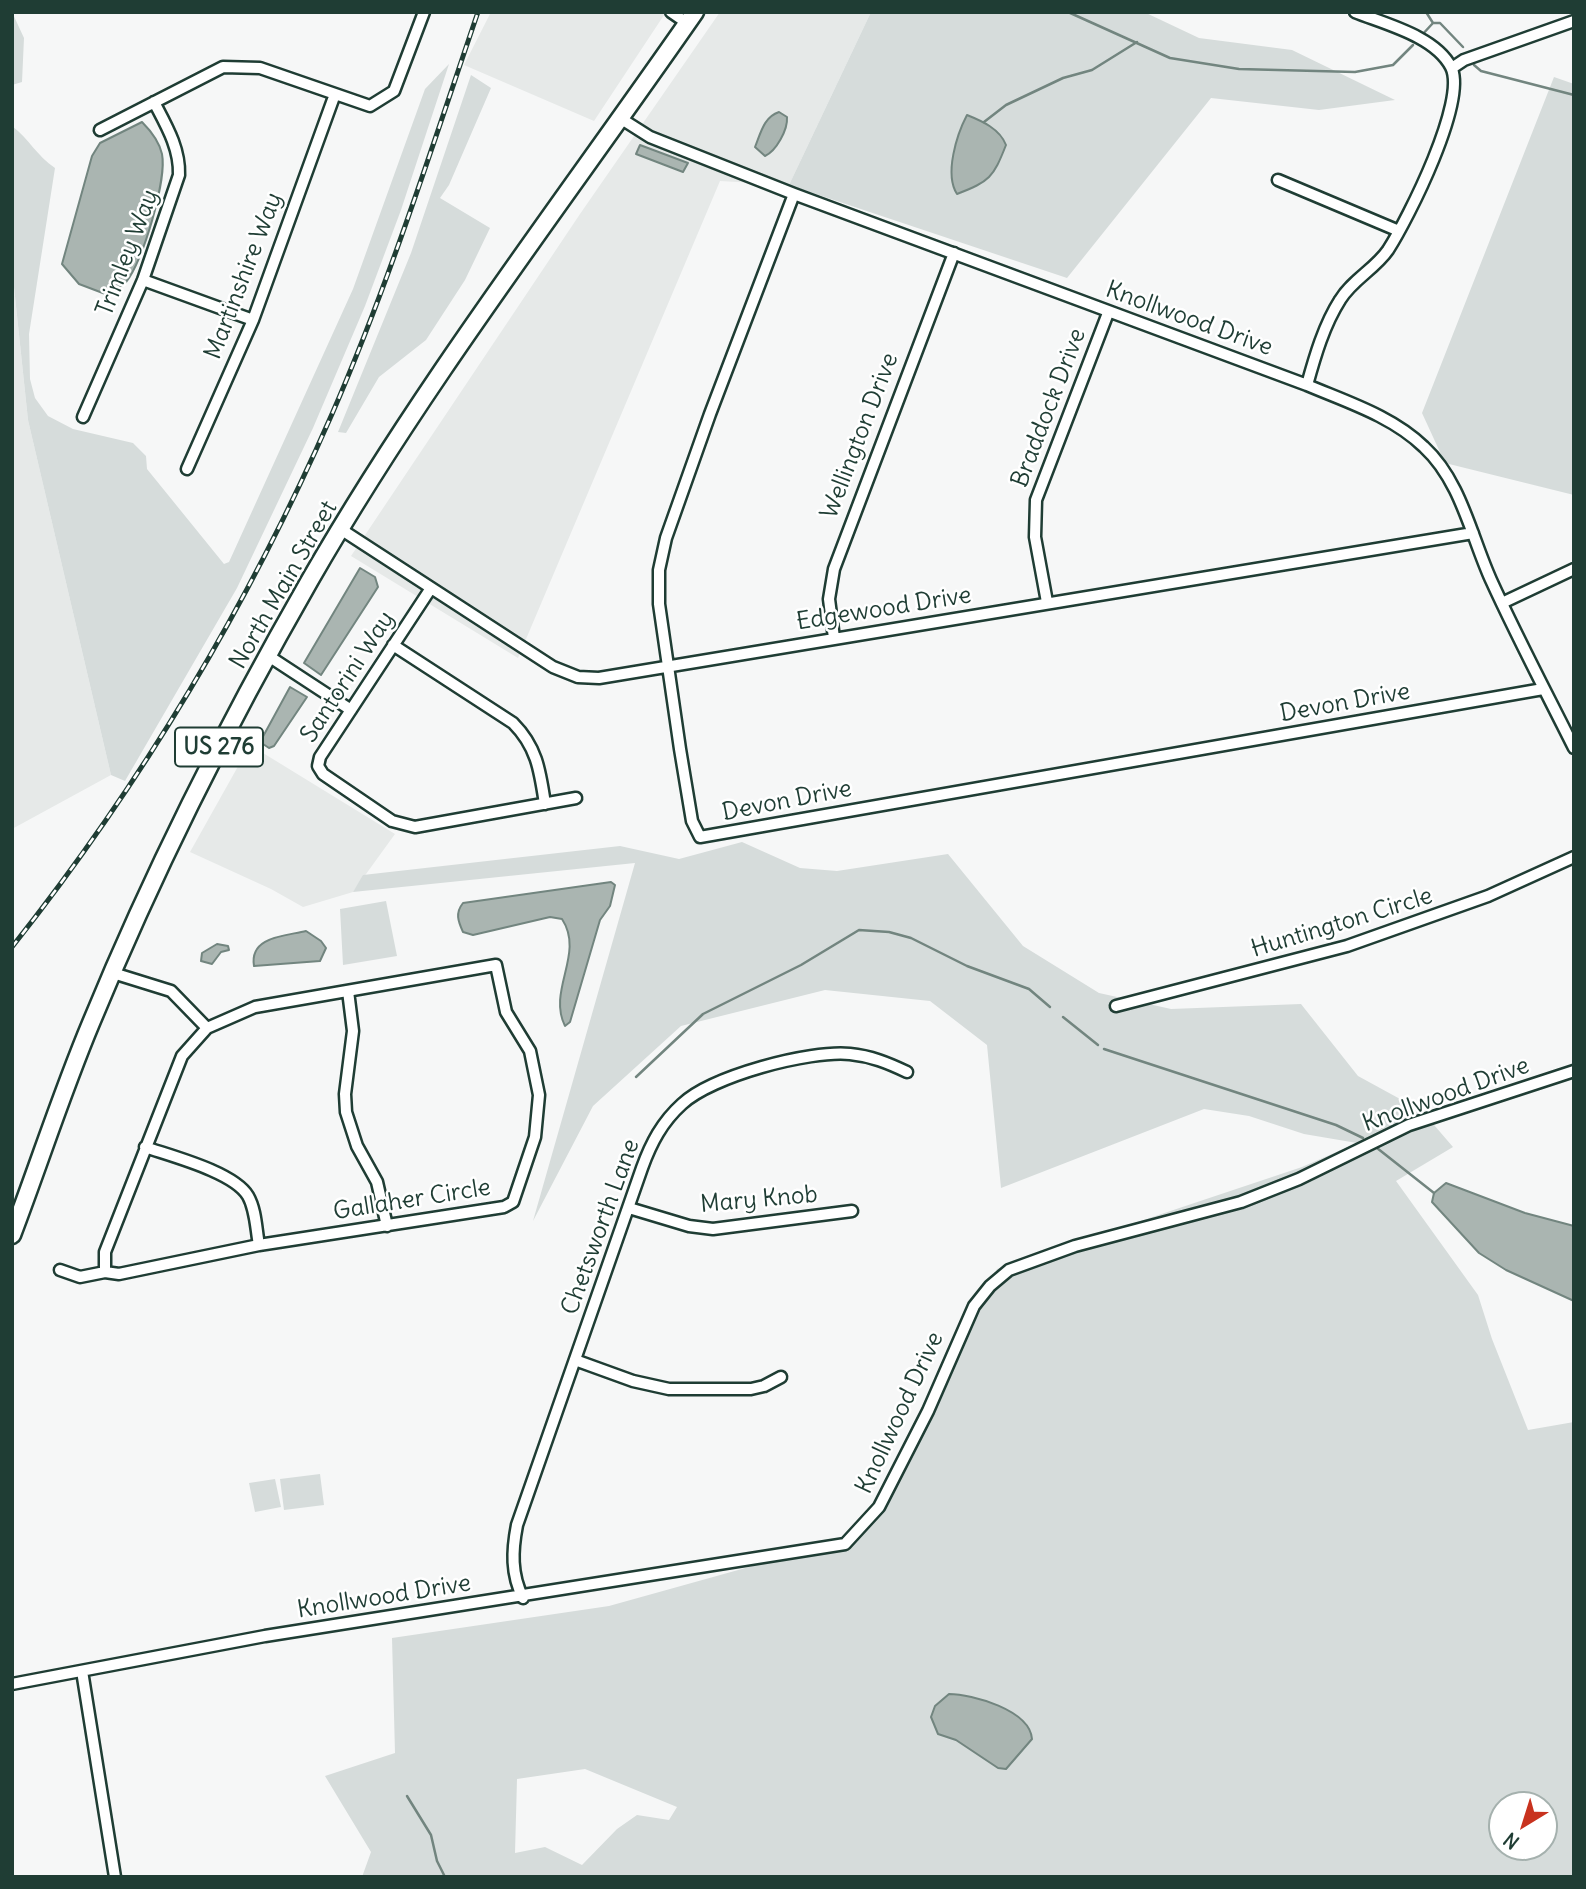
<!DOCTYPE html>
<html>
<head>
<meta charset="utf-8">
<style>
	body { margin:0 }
	#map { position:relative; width:1586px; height:1889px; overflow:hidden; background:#f6f7f7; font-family:Delius,sans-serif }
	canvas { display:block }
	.frame { position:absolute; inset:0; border:14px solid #1f3d34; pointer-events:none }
	.north { position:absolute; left:1488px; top:1791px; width:70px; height:70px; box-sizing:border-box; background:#fff; border:2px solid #a5b1ae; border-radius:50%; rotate:218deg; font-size:19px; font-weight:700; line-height:28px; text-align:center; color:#1f3d34 }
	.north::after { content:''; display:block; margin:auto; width:24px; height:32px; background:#c8321e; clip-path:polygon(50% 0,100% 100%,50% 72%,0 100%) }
</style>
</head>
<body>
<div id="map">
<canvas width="1586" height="1889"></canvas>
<div class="frame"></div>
<div class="north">N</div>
</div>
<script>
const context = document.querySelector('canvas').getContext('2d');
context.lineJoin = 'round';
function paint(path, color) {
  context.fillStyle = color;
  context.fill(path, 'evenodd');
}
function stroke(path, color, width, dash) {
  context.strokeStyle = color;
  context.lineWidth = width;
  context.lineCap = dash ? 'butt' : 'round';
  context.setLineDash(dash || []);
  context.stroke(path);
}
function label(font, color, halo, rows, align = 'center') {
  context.font = font + ' Delius,sans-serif';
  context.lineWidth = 5;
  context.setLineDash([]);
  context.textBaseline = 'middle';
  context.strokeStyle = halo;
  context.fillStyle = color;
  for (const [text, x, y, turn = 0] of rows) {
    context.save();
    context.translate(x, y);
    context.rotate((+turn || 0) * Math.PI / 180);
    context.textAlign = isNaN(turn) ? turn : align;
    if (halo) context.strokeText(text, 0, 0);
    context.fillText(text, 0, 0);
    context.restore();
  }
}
paint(new Path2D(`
	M491,12H666L594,121L464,65Z
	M720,12H871L789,185L720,181L518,658L351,556L580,214Z
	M12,268L28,420L111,775L12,829Z
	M250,745L395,834L353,892L303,907L271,889L190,852Z`), '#e6e9e8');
paint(new Path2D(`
	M12,12L24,38L22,82L12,85Z
	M871,12H1144L1199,38L1292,50L1395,100L1319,110L1211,98L1067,278L789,185Z
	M449,64L401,210L365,306L313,428L237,588L125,781L111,775L28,420L12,268V126C29,139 37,156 55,168L29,334L30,379L35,398L48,416L73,429L133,443L146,456L147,469L224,564L229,562L353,289L425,89Z
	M471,75L491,88L449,185L440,198L490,228L465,280L426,340L379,377L346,433L338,432L411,253Z
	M1554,77L1574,84V495L1445,463L1422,413Z
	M742,842L800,868L837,871L948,854L1023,946L1099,993L1171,1009L1301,1004L1358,1076L1422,1111L1453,1147L1396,1181L1478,1295L1492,1339L1528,1430L1574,1422V1877H362L371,1852L325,1776L395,1753L392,1638L609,1606L853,1538L917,1442L997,1269L1302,1167L1357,1143L1304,1134L1249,1116L1204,1109L1001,1188L987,1045L930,1001L825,990L681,1026L593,1106L533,1221L635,863L353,892L363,875L620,846L679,859ZM585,1769L677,1807L669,1820L637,1815L617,1829L582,1865L545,1847L515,1853L517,1779ZM1502,1805H1544V1847H1502Z
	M386,901L397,956L343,965L340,909Z
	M320,1474L324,1505L284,1510L280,1479Z
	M275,1479L281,1507L255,1512L249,1483Z`), '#d6dcdb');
const water = new Path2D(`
	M779,112L787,117C788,130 776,151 765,156L755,147C761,132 764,117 779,112Z
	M967,115C982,121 1000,129 1006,145C993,178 990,181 957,194C944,174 957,134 967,115Z
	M142,122C151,131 159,141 162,154C167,179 143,262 126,282C121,287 113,291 108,295L79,284L62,264L92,156L100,143Z
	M640,145L688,163L683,172L636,154Z
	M360,568L375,577L378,587L321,675L304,663Z
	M290,687L307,697L274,746L269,748L260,742Z
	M611,882L615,885L610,906L600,920L570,1022L565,1026C547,990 585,954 562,919L550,917L473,935L463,932C458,921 455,913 463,903Z
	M306,931L321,941L326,948L320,961L254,966C249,936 286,936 306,931Z
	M217,944L228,946L229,950L221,952L212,964L201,961L202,953Z
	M1446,1183L1525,1213L1574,1226V1301L1506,1270L1479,1253L1432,1202L1434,1193Z
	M949,1694C972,1694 1030,1710 1032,1739L1006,1769L998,1768L956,1740L938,1734L931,1717L935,1706Z`);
paint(water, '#aab5b1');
stroke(water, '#72857f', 2);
stroke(new Path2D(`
	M1068,12L1170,58L1239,69L1355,72L1393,65L1413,45
	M1426,12L1433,23H1440L1463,47
	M1421,36L1433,23
	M1474,65L1481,71L1574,95
	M984,122L1006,105L1063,78L1092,70L1137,42
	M1063,1017L1098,1045
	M1104,1049L1336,1125L1363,1138
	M636,1077L703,1014L801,965L859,930L889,932L911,938L967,966L1029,989L1050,1007
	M1377,1148L1434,1193
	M407,1796L431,1835L437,1861L445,1877`), '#72857f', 2.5);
const street = new Path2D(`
	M671,12L687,23
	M1452,68L1464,60L1574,21
	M620,118L650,137L794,194L1307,385C1347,402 1392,416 1424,447C1461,481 1471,536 1491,580C1517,637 1546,692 1574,748
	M100,130L223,67L260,68L370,106L394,91L424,12
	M1278,180L1399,231
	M794,194L710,414L666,538L659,570V604L680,749L692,821L700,837L1543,689
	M143,280L253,320
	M1307,385C1315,356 1324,325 1340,300C1352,280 1375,269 1388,250C1408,219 1468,100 1451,67C1435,36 1385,24 1355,12
	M83,417L143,280L179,175C180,148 166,125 154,102
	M187,469L253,320L335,94
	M342,530L553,667L578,677L599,678L1473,533
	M431,588L320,757L318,766L323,774L392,821L415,827L576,798
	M1047,602L1035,537L1036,500L1108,313
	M1502,603L1574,569
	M834,638L829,599L834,569L954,253
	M393,645L513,723C537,747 540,771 545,804
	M267,655L351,710
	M496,965L506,1012L530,1051L539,1095L535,1137L513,1202L504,1207L259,1245L119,1274L105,1272V1252L182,1056L207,1028L255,1007Z
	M113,973L171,991L207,1028
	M348,991L353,1031L345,1094L346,1112L357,1146L377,1182L387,1226
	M1116,1006L1347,946L1488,896L1574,857
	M145,1147C171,1156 234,1172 248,1196C256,1210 256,1229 259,1245
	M629,1208L689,1226L713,1229L852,1211
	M60,1270L80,1277L105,1272
	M575,1360L633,1381L669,1389H751L764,1386L781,1377
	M523,1598C511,1574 512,1551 517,1525L642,1168C651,1143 662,1122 682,1104C712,1076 809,1050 850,1054C871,1056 888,1063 907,1072
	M82,1671L115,1877
	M12,1684L265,1636L845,1544L879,1507L928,1411L974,1306L990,1286L1009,1270L1075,1246L1241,1202L1299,1179L1409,1125L1574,1071`);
const primary = new Path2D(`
	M12,1235C39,1164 62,1092 91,1023C154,870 228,723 310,580C423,383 566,198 695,12`);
stroke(street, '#1f3d34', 15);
stroke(primary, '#1f3d34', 21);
stroke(street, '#fff', 10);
stroke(primary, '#fff', 16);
const rail = new Path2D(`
	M12,947C141,784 249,604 332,414C389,283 432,147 478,12`);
stroke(rail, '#1f3d34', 5);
stroke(rail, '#fff', 2.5, [8]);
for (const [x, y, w] of [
	[219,747,88]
]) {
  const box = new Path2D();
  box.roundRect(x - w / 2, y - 19.5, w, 39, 5);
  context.fillStyle = '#fff';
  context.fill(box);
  stroke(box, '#1f3d34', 2);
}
label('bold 23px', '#1f3d34', null, [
	["US 276",219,747]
]);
label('24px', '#1f3d34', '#fff', [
	["Trimley Way",128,253,-69],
	["Martinshire Way",244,276,-69],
	["Knollwood Drive",1189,319,20],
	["Braddock Drive",1049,408,-69],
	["Wellington Drive",860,436,-69],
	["North Main Street",284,585,-60],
	["Edgewood Drive",884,609,-9],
	["Santorini Way",348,677,-57],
	["Devon Drive",1345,703,-10],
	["Devon Drive",787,801,-11],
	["Huntington Circle",1342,923,-17],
	["Knollwood Drive",1446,1095,-20],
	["Gallaher Circle",412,1200,-9],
	["Mary Knob",759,1200,-5],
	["Chetsworth Lane",601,1227,-70],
	["Knollwood Drive",900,1413,-65],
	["Knollwood Drive",384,1597,-9]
]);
</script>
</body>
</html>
